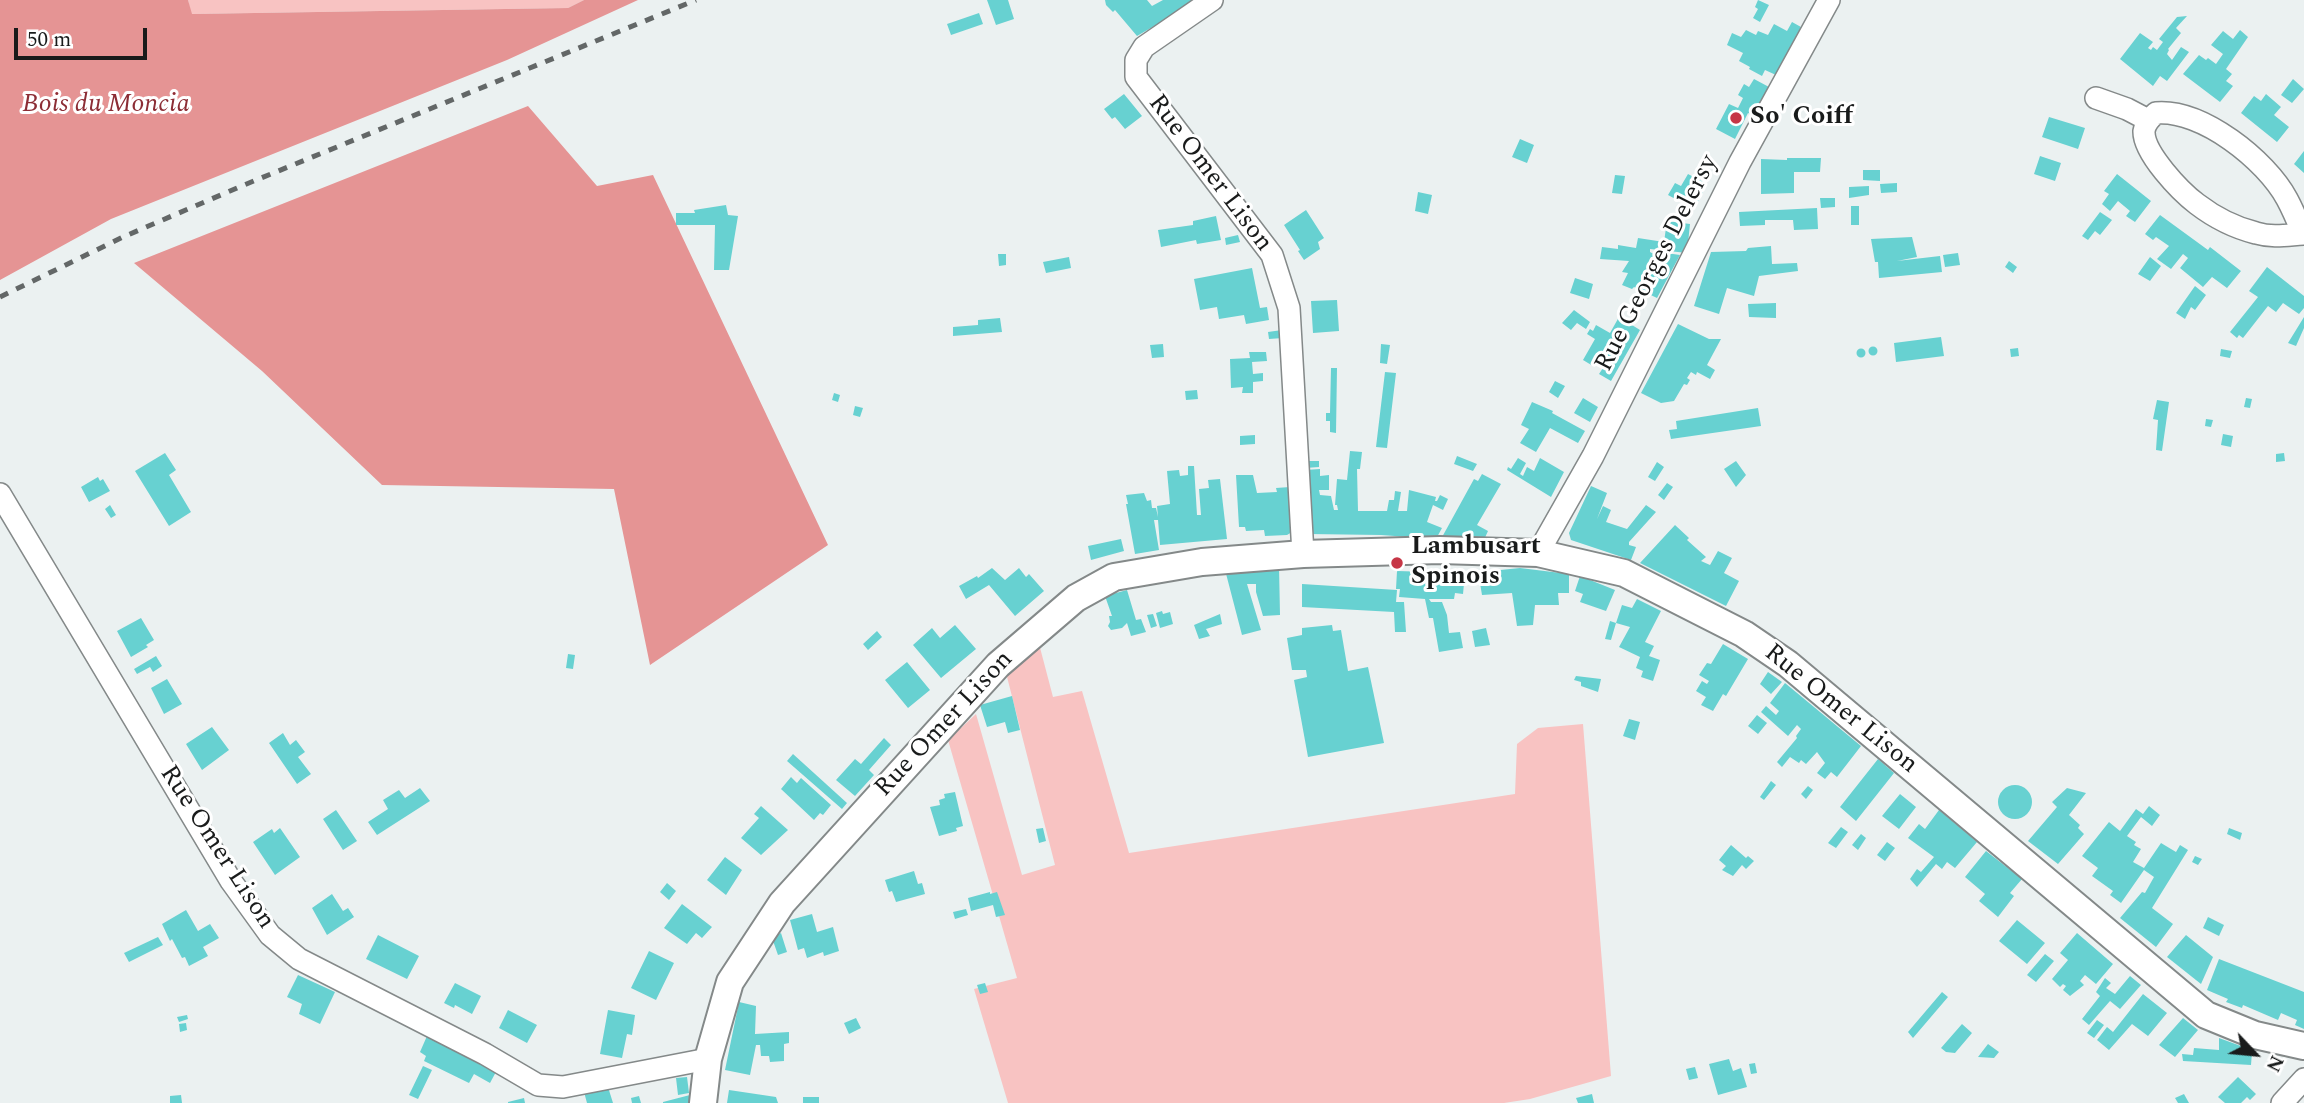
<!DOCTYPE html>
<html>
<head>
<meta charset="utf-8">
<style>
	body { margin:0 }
	#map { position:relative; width:2304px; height:1103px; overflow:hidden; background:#ebf1f1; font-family:Spectral,serif }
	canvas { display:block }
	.north { position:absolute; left:2220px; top:1019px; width:70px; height:70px; -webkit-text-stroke:5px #fff; paint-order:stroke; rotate:116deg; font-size:19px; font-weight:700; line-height:28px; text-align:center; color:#191b1b }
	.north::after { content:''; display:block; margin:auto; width:24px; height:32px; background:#191b1b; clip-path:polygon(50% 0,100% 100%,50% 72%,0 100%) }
	.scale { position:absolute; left:14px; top:28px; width:133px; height:32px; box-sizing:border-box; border:4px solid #191b1b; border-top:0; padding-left:9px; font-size:21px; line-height:24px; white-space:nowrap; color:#191b1b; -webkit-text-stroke:5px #fff; paint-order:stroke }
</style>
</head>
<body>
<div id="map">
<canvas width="2304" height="1103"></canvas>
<div class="north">N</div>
<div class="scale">50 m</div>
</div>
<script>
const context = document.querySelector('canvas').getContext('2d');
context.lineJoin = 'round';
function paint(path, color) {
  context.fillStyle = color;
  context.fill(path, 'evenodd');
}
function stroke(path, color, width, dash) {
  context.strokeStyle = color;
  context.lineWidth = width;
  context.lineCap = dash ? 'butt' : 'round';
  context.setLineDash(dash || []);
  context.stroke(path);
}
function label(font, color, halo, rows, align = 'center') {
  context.font = font + ' Spectral,serif';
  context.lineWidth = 6;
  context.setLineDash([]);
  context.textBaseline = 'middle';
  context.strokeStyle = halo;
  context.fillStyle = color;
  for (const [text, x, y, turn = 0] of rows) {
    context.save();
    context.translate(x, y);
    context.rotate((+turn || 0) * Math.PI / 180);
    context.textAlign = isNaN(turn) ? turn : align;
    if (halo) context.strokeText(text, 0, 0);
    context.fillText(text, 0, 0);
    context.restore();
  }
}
paint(new Path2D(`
	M188,0H584L568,8L191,14Z
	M1038,640L1053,697L1082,691L1129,853L1515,794L1517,744L1538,728L1583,724L1611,1076L1530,1099L1504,1103H1008L974,989L1017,978L948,740L976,714L1022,875L1055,865L1005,669Z`), '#f8c3c2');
paint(new Path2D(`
	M0,0H188L192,14L568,8L584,0H638L507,60L111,219L0,280Z
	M528,106L597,186L653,175L828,545L650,665L614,489L382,485L262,371L134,263Z`), '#e59494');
paint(new Path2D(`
	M987,0H1008L1014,19L996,25Z
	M1105,0H1147L1152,6L1163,0H1199L1137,36L1115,10L1113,12L1106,5Z
	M1758,0L1769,5L1760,22L1753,18L1758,9L1755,7Z
	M979,13L983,24L951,35L947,24Z
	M2187,16L2176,28L2181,33L2168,49L2169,50L2167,54L2172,60L2181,47L2189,52L2167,81L2160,76L2153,86L2120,59L2140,33L2153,42L2148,48L2151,50L2153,47L2157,50L2163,42L2159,39L2177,17Z
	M1792,22L1801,27L1776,75L1765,70L1762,76L1749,69L1750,67L1739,61L1743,53L1727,45L1732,33L1741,37L1746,30L1756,35L1758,31L1768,35L1774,24L1787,31Z
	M2240,30L2248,37L2226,69L2232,74L2226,81L2233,86L2220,102L2183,74L2199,55L2206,60L2208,58L2216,64L2223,54L2211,45L2223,31L2233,39Z
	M1754,79L1769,87L1754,116L1748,113L1735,139L1716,129L1729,104L1738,108L1743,98L1738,95L1744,84L1749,87Z
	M2293,79L2304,89L2292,103L2281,95Z
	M1124,94L1142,116L1125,129L1115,117L1112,119L1104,109Z
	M2266,94L2281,107L2274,115L2289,127L2277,142L2241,113L2254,96L2261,101Z
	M2049,117L2085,128L2078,149L2042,137Z
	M1520,139L1534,145L1527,163L1512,157Z
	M2304,151V173L2294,164Z
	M2040,156L2061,163L2055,181L2034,174Z
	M1787,158H1821L1820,172H1794V193L1761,194V159L1787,160Z
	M1863,170H1880V181L1863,180Z
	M1688,174L1707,184L1694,209L1668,195L1675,183L1681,186Z
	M2117,174L2151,201L2135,222L2126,216L2130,211L2118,201L2110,211L2102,204L2109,194L2104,191Z
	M1615,175L1625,176L1622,194L1612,193Z
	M1897,183V192L1881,193L1880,184Z
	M1869,186V195L1849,198V187Z
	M1418,192L1432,195L1428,214L1415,211Z
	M1820,198H1835V207L1821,208Z
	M726,205L728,215L738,216L729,270H714L715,225H676V213H695L694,210Z
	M1851,206H1859V225H1851Z
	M1817,208L1818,229L1794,230L1793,220H1765V225L1740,226L1739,212Z
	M1306,210L1324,238L1318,242L1320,249L1304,260L1298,251L1300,250L1284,225Z
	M2100,212L2112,220L2100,235L2095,231L2088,240L2082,236Z
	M2160,215L2208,250L2210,247L2241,271L2227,288L2212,277L2203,287L2180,268L2188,258L2183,254L2171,269L2157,259L2169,246L2156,237L2153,240L2145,234Z
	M1216,216L1221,240L1197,244L1196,240L1161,247L1158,230L1193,225V221Z
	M1667,221L1690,224L1687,253L1650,249V252L1663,259L1666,253L1680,255L1657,298L1634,287L1632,289L1622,285L1628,273L1622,272L1629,261L1600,259L1602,247L1618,249V245L1636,248L1638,238L1664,242Z
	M1238,235L1240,242L1226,245L1225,238Z
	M1912,237L1917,257L1897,261L1940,256L1942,272L1879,278L1878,262H1875L1871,239Z
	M1771,246L1772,264L1797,263L1798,271L1759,276L1754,296L1727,288L1719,314L1694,306L1711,252L1746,251L1748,248Z
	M1958,253L1960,265L1945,267L1943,255Z
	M998,254H1006V265L999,266Z
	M1069,257L1071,268L1046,273L1043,262Z
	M2150,257L2161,266L2150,281L2138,274Z
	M2009,261L2017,267L2013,273L2005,267Z
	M2267,267L2304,296V308L2299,314L2283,303L2276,312L2268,306L2243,338L2239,335L2237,338L2230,332L2258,297L2249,291Z
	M1252,268L1260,308L1267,307L1269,320L1246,324L1244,315L1219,319L1217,307L1200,310L1194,279Z
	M1575,278L1593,284L1589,299L1570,293Z
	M2195,286L2206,295L2195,310L2191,307L2185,319L2176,313Z
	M1337,300L1339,331L1313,333L1311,301Z
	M1776,303V318L1749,317L1748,304Z
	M1574,310L1590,322L1586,329L1577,323L1571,330L1562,323Z
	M1619,317L1640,330L1611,381L1599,374L1605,365L1596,360L1593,366L1583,360L1595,339L1587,334L1590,329L1593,331L1596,325L1610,333Z
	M2304,317V328L2296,346L2288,343Z
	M1000,318L1002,332L953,336V327L978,325V320Z
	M1678,324L1709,339H1721L1707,365L1715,370L1710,379L1697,372L1696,375L1691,372L1687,378L1690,380L1687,385L1684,384L1674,401L1661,403L1641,393Z
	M1282,330L1283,338L1269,339L1268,332Z
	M1941,337L1944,356L1896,362L1894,343Z
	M1163,344L1164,357L1152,358L1150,345Z
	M1381,344L1390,345L1387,364L1380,363Z
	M1868.5 351a4.5 4.5 0 1 1 9 0a4.5 4.5 0 1 1-9 0Z
	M2018,348L2019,356L2011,357L2010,349Z
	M1856.5 353a4.5 4.5 0 1 1 9 0a4.5 4.5 0 1 1-9 0Z
	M2221,349L2232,351L2230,358L2220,356Z
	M1249,352H1266L1267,361L1252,362L1253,374L1263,373V381L1253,382V393H1242L1243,387L1231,388L1230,359L1250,358Z
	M1331,368H1337L1336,433L1330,432V421H1326V413H1330Z
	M1385,372L1396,373L1387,448L1376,447Z
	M1555,381L1565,386L1558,398L1549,392Z
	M1197,390L1198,399L1186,400L1185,391Z
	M834,393L840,395L838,402L832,400Z
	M1583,398L1598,407L1590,422L1574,413Z
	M2246,398L2252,399L2250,408L2244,407Z
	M2157,400L2169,402L2162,451L2156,450L2158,420L2153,419Z
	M1532,402L1553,411L1552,413L1585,431L1578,443L1550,428L1536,452L1520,443L1529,429L1521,425Z
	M855,406L863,408L860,417L853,415Z
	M1758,408L1761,426L1671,439L1669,430L1677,429L1676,421Z
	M2206,419L2213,420L2211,427L2205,426Z
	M2223,434L2233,436L2231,447L2221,445Z
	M1255,435V444L1240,445V436Z
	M1350,451L1362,452L1360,469H1357L1358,511H1387L1389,500H1394L1395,491L1401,492L1398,511H1407L1409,490L1436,497L1435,501H1437L1440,495L1448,499L1443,510L1433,505L1427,522L1442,528L1436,539L1381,535L1308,534L1310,490L1305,470L1320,469V476L1329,475V490H1319L1320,495L1331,496L1334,510H1338L1337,505H1335L1337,479L1347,480Z
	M165,453L176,470L169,475L191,512L169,526L135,471Z
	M2284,453L2285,461L2276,462V454Z
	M1457,456L1477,464L1473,471L1454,464Z
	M1518,458L1526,463L1520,474L1523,476L1527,467L1534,471L1540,458L1564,472L1551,497L1507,470L1508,467L1511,469Z
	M1305,461H1319V467L1305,468Z
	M1736,461L1746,475L1736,487L1724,469Z
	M1657,462L1664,467L1655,481L1648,477Z
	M1188,466H1194L1197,515H1201L1199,489L1209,488L1208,480L1220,479L1227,539L1160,545L1158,520H1154L1159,550L1135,554L1126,504H1128L1126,495L1144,493L1147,501L1151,500L1152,508H1156L1158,517L1157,506L1170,504L1167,471L1179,470L1180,476L1188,475Z
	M1482,474L1501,484L1477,525L1488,531L1483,542L1441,539L1474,479L1478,481Z
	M1236,475H1253L1257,493L1277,492L1276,488L1290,487L1292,532L1287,535L1265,536L1264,530L1246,531L1245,527H1239Z
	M98,477L100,481L103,479L110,491L89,502L81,487Z
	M1667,483L1673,487L1664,500L1658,495Z
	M1591,486L1607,493L1597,519L1603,506L1611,510L1606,522L1627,529L1646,505L1656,512L1629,542V545L1636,547L1631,560L1571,540L1569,533Z
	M110,505L116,515L111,518L105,509Z
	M1675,525L1689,538L1687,540L1706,557L1701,561L1710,565L1718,551L1732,558L1724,573L1739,581L1726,606L1640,563Z
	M1121,539L1124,551L1091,560L1088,546Z
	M1224,566H1279L1280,615L1263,616L1256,592V584H1247L1261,630L1242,635Z
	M992,568L1005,580L1019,568L1026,577L1029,574L1044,591L1015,616L989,585L966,599L959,586L977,576L978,578Z
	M1520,568L1569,574V593H1558L1559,605H1535L1533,625L1517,626L1512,593L1482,595L1480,583H1484L1481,572Z
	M1397,571L1465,573L1463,594L1455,593L1454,599H1429L1431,602H1442L1447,615L1449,633L1460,632L1463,648L1439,652L1433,618H1429L1425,599L1399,597L1400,589H1396Z
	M1580,576L1615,590L1606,611L1580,602L1583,594L1575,591Z
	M1302,584L1397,590L1396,602H1404L1406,632H1395L1394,612L1302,607Z
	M1127,590L1136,620L1141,619L1146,632L1131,636L1127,623L1122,628L1111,630L1108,626L1110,622L1109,616H1112L1105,596Z
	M1637,599L1661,611L1645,642L1654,646L1649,656L1660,660L1653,681L1641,677L1643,671L1636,668L1640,657L1619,647L1630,627L1616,623L1622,605L1632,608Z
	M1162,611L1163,614L1170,612L1173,624L1160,628L1156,613Z
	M1153,614L1157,626L1151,628L1147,615Z
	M1220,614L1222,624L1206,629L1210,636L1199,639L1194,625Z
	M141,618L154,640L146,645L148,647L131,657L117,631Z
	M1610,621L1616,623L1611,640L1605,639Z
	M955,625L976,649L941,678L913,645L932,628L940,638Z
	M1332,625L1333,631L1341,630L1348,671L1368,667L1384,743L1308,757L1294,680L1307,677L1306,670H1292L1287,638L1302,635V628Z
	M1486,628L1490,645L1475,647L1472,631Z
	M877,631L882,637L868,650L863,644Z
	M1723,644L1748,659L1726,696L1723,694L1713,711L1701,705L1706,697L1696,691L1702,681L1707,684L1709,681L1699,675L1707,663L1711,664Z
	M568,654L575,655L573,669L566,668Z
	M156,656L162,666L153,672L150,667L137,674L134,669Z
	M907,662L930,690L908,708L885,680Z
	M1768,672L1782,682L1771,694L1760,684Z
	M1576,676L1601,679L1598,692L1581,686V682L1574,680Z
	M167,679L182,704L164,714L151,688Z
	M1785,683L1861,746L1837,777L1831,772L1825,779L1817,773L1825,763L1817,752L1806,764L1801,760L1799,763L1790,757L1782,767L1777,762L1797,738L1796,736L1801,729L1797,725L1788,736L1761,712L1766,706L1776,715L1779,711L1770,703Z
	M1012,696L1020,730L1008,733L1005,722L987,727L980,705Z
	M1757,715L1767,723L1758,734L1748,726Z
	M1629,719L1640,722L1635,740L1623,736Z
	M212,727L229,750L202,770L186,744Z
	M283,733L290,745L296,740L305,752L298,757L311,774L297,784L269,743Z
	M884,738L891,745L869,770L874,775L855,796L836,780L855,759L861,764Z
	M793,754L847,803L842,809L787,761Z
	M1878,759L1894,773L1856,821L1840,807Z
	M791,777L797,783L801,778L831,805L823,815L820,813L814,820L781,789Z
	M1771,781L1776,785L1764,800L1760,797Z
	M1998 802a17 17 0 1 1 34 0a17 17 0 1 1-34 0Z
	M1808,786L1813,790L1806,799L1801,794Z
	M420,788L430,801L377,835L368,822L388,809L383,800L399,790L405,798Z
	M2067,788L2086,793L2069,815L2080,825L2078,828L2084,834L2058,864L2028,841L2057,807L2052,802Z
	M955,792L963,826L956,828L957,831L939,836L930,807L940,805L939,800L945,798L944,794Z
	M1900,794L1916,807L1899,829L1882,816Z
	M761,806L788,830L761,855L741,838L759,818L754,814Z
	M2149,806L2160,815L2152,826L2141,817L2127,836L2136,842L2134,845L2141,849L2133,862L2144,868L2161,843L2176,852L2180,845L2188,850L2152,908L2173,924L2156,947L2120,918L2142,892L2145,893L2154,877L2144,870L2121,903L2110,895L2113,891L2092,876L2098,868L2082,856L2109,822L2120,831L2136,809L2143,814Z
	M336,810L357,841L343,850L323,819Z
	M1939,810L1977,842L1955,868L1947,862L1942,869L1936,864L1917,887L1910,879L1917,869L1921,872L1934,857L1908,838L1919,824L1925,829Z
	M1841,827L1848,832L1836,848L1828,843Z
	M280,828L300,857L275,875L253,842L272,829L274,833Z
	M1043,828L1046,841L1039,843L1036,829Z
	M2229,828L2242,833L2240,840L2227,834Z
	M1861,834L1866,838L1858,850L1852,845Z
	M1887,842L1895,848L1885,861L1877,855Z
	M1731,845L1746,858L1748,856L1754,861L1746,869L1742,865L1733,876L1722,870L1726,866L1719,860Z
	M1986,851L2022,879L2010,893L2014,896L1998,917L1979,901L1985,894L1965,877Z
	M2195,856L2202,859L2198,865L2192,862Z
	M725,857L742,870L726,895L707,880Z
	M914,871L918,884L922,883L925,894L896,902L892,891L889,892L885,880Z
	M667,883L676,891L669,900L660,892Z
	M990,892V894L997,892L1005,915L996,917L993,905L971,911L968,898Z
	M332,894L343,911L348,908L354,917L327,935L312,908Z
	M682,904L712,927L702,938L696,933L687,944L664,928Z
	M966,909L968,915L955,919L953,912Z
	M186,910L198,931L210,924L219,938L203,947L208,956L189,966L185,957L182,958L172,939L170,941L162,924Z
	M812,914L817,932L833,927L839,951L824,956L823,952L807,958L804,948L798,950L790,920Z
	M2208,917L2224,925L2219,936L2203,928Z
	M2017,920L2045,943L2027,964L1999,941Z
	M781,933L787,952L778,955L772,938Z
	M2077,933L2113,964L2096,984L2085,975L2080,981L2084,985L2070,996L2063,990L2066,986L2063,984L2060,987L2052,979L2068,960L2060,953Z
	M378,935L419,956L407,979L366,959Z
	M2186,935L2213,957L2201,984L2167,957Z
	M158,937L163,945L129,962L124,953Z
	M649,951L674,963L656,1000L631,988Z
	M2045,954L2054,961L2036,982L2027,975Z
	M2219,959L2304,992V1029L2295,1025L2297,1020L2281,1013L2278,1020L2243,1005L2242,1008L2226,1002L2228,999L2207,990Z
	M298,975L335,992L320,1024L299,1014L302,1004L287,997Z
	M2130,976L2141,985L2120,1009L2110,1001L2089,1025L2082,1019L2100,996L2096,992L2105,978L2111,983L2106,988L2115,994Z
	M455,983L481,996L472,1014L455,1005L454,1008L444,1003Z
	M985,983L988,992L980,994L977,985Z
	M1942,992L1948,997L1913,1038L1908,1032Z
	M2143,994L2167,1013L2148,1036L2132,1024L2109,1050L2097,1040L2107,1027L2113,1032Z
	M739,1002L756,1006L755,1034L789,1032V1043L784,1044V1061L770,1062L769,1056H761L760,1045H756L750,1075L725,1070Z
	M508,1010L537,1025L527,1043L499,1028Z
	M608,1010L635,1015L632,1035L627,1034L622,1058L600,1054Z
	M187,1015L188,1019L179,1022L177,1017Z
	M856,1018L861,1028L849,1034L844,1023Z
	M2183,1018L2198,1030L2175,1057L2159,1045Z
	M2097,1020L2104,1025L2094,1038L2087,1033Z
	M186,1023L187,1030L180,1032L179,1024Z
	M1962,1024L1972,1033L1955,1053L1946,1052L1941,1048Z
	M427,1036L497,1070L490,1083L474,1074L469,1083L424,1061L426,1056L420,1052Z
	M2219,1038L2249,1049L2252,1052L2251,1065L2183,1061L2182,1054L2193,1055L2194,1048L2219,1050Z
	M1988,1044L1999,1052L1994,1058L1978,1057Z
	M1729,1059L1733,1071L1741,1068L1747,1087L1718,1095L1709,1064Z
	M1755,1063L1757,1073L1751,1074L1749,1064Z
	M423,1066L432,1070L418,1099L409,1095Z
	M1695,1067L1698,1078L1689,1080L1686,1069Z
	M687,1077L689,1093L678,1095L676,1078Z
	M2238,1077L2256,1094L2250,1100L2247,1097L2241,1103H2225L2218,1097Z
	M608,1087L613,1103H587L584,1092Z
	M729,1090L776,1097L778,1103H727Z
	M1592,1094L1594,1103H1578L1576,1098Z
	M2184,1094L2189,1103H2178L2175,1098Z
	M181,1095L182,1103H170V1096Z
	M690,1095L689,1103H663V1102Z
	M639,1096L641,1103H632L631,1098Z
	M803,1097H819V1103H803Z
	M524,1098L525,1103H508V1102Z`), '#67d1d1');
const minor = new Path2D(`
	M1212,0L1144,47L1136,60V77L1272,255L1289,308L1303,554
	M2096,98L2127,109L2148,120
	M2303,234C2298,222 2293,210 2287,199C2266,160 2202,109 2156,113C2150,118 2145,123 2144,131C2143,153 2181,192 2197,204C2214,217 2236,228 2256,233C2273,238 2287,235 2304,234
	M0,494L231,881L270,935L299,959L485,1054L538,1085L563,1087L708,1059
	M1538,553L1593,456L1740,162L1829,0
	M2282,1103L2304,1079`);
const tertiary = new Path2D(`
	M703,1103L708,1059L730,982L782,903L998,665L1076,598L1114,577L1202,562L1303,554L1440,550L1538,553L1624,573L1744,634L1788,664L2206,1015L2255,1035L2304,1046`);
stroke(minor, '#848989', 24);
stroke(tertiary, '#848989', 30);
stroke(minor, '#fff', 21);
stroke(tertiary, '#fff', 26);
stroke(new Path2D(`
	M0,297L123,237L244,185L696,0`), '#636767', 5, [9, 9]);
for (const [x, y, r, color] of [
	[1736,118,7,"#c63646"],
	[1397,563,7,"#c63646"]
]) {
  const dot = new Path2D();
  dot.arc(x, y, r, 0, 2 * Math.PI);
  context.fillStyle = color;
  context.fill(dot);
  stroke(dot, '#fff', 2.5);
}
label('italic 26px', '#8c2d35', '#fff', [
	["Bois du Moncia",106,106]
]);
label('bold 26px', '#191b1b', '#fff', [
	["So' Coiff",1750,118],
	["Lambusart",1411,548],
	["Spinois",1411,578]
], 'left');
label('26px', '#191b1b', '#fff', [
	["Rue Omer Lison",1209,174,53],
	["Rue Georges Delersy",1658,264,-63],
	["Rue Omer Lison",1840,710,39],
	["Rue Omer Lison",945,725,-47],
	["Rue Omer Lison",216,848,57]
]);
</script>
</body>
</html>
